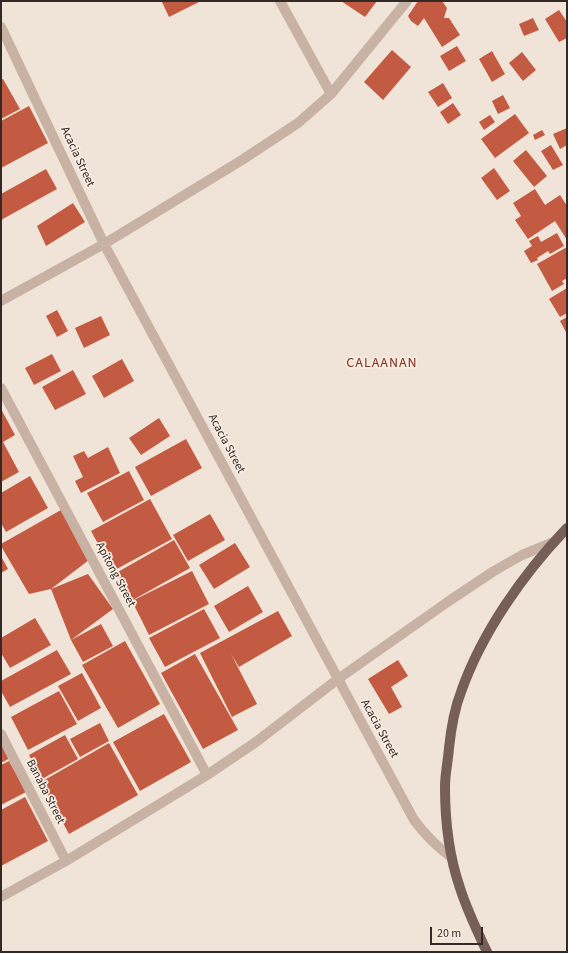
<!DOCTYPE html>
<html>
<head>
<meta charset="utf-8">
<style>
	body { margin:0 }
	#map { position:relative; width:568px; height:953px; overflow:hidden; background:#f0e3d7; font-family:"Source Sans 3",sans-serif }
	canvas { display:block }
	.frame { position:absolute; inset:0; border:2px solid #332925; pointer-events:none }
	.scale { position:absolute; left:430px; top:927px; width:53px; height:18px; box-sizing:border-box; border:2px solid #332925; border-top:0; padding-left:5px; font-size:12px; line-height:14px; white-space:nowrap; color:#332925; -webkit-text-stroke:3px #f8ede3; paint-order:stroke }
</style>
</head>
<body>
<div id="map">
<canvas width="568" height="953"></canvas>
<div class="frame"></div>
<div class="scale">20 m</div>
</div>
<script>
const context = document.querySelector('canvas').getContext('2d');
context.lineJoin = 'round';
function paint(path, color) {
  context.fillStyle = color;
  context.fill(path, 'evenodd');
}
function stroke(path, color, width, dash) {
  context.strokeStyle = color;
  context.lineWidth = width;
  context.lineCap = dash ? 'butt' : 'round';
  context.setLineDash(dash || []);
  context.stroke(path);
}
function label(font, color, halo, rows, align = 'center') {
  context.font = font + ' "Source Sans 3",sans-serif';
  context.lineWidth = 3.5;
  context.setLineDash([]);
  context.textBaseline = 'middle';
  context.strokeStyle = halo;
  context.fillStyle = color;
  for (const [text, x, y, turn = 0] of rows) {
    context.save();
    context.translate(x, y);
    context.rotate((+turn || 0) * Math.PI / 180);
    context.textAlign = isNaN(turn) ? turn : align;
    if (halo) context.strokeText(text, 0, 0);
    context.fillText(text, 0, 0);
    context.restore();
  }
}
paint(new Path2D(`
	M164,1H201L169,17L162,2Z
	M341,1H377L365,17Z
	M418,1H442L447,8L444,18H449L460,35L442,47L424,18L418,26L411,21L408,16Z
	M559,10L567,22V38L559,42L545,19Z
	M533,18L539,30L524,36L519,24Z
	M457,46L466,61L449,71L440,56Z
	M392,50L411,67L383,100L364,82Z
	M492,51L505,74L492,82L479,59Z
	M522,52L536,70L523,81L509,63Z
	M3,79L20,109L1,119V80Z
	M443,83L452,98L438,107L428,92Z
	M503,95L510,108L498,114L492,101Z
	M453,103L461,115L448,124L440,112Z
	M29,106L48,143L1,168V121Z
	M515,114L529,133L495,158L481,139Z
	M490,115L495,122L484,130L479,122Z
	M567,128V145L560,149L553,134Z
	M542,130L545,135L535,140L533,135Z
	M551,145L563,165L553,170L541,151Z
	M526,150L547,176L534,187L513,161Z
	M494,168L510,191L497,200L481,178Z
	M46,169L57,189L1,220V194Z
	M535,189L545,205L560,195L567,206V240L555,221L528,239L515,220L521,216L513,203Z
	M73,203L85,222L46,246L37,226Z
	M557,233L564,246L550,254L548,251L537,258L538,260L531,263L524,251L532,246L529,241L538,236L541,242Z
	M567,247V278L562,281L564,284L552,291L537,264Z
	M567,288V313L560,317L549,299Z
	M57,310L68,331L57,337L46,316Z
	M101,316L110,335L84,348L75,328Z
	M567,317V334L560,321Z
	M52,354L61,371L34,385L25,368Z
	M122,359L134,381L104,398L92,376Z
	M73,370L86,394L55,410L42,387Z
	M1,409L15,435L3,442L19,472L1,482Z
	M159,418L170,436L141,455L129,438Z
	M186,439L202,468L151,496L135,467Z
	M108,447L120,473L81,493L75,481L83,477L73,456L84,451L88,458Z
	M129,471L144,500L103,522L87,493Z
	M30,476L48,508L6,532L1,523V493Z
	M150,499L172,539L113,571L91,531Z
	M61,510L89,560L51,589L88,574L113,609L71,640L51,589L29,594L1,546V544Z
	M210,514L225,540L188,561L173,535Z
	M174,540L190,568L131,601L116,573Z
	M235,543L250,567L214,589L199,565Z
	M1,556L8,569L1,573Z
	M192,571L209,604L149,635L132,601Z
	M248,586L263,612L229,632L214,606Z
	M204,609L220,638L165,667L149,638Z
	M278,611L292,636L239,667L231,654L257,704L232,717L200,653Z
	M35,618L51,645L10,668L1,653V638Z
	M101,624L113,646L83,662L71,640Z
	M125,641L160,704L118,728L82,665Z
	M57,650L71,674L10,707L1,691V681Z
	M195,654L238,730L203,749L161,673Z
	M398,660L408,676L391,687L402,707L389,714L368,679Z
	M82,673L101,708L78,721L58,686Z
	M59,691L77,724L28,750L11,717Z
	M164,714L191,762L140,791L113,742Z
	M100,723L109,741L80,757L70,739Z
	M65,735L78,759L42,779L29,755Z
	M1,743L10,758L1,763Z
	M109,743L138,795L69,834L41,782Z
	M9,761L26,792L1,805V765Z
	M25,797L48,841L1,866V810Z`), '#c35b43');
stroke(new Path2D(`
	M280,1L331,94
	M1,27L104,244L414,820C426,836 436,846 451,857
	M1,301L104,244L242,160L298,123L331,94L407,1
	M1,388L207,775
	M1,734L66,861
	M1,897L66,861L207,775L256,742L338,679L449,601L494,571L522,555L554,542`), '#c7b2a4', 10);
stroke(new Path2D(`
	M487,952C477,931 467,910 460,888C449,856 445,821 445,787C445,774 448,761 449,748C451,729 454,710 461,692C482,632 524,573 567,528`), '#755f57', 10);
label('12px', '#332925', '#f8ede3', [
	["Acacia Street",77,157,65],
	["Acacia Street",226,444,62],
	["Apitong Street",115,575,62],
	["Acacia Street",379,729,61],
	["Banaba Street",45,792,63]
]);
context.letterSpacing = '1px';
label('14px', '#7f3321', '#f8ede3', [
	["CALAANAN",382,364]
]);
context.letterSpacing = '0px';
</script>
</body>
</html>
